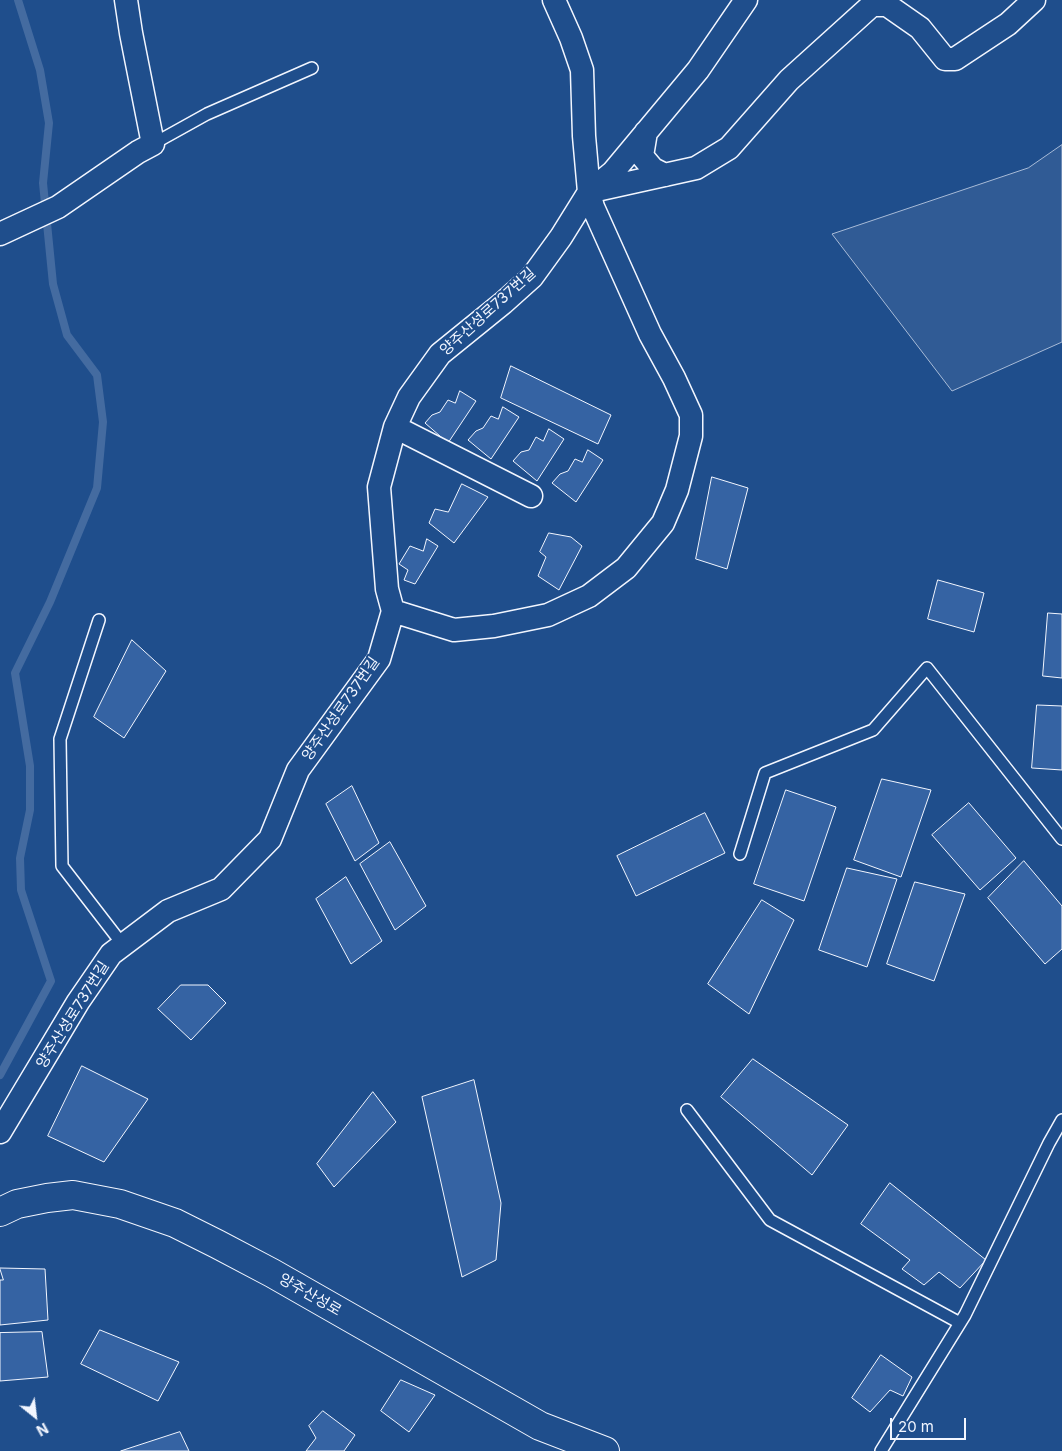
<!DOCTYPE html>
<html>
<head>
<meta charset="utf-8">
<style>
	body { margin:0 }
	#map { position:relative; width:1062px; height:1451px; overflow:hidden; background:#1f4e8c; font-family:Inter,sans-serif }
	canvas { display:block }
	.north { position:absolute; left:10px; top:1391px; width:50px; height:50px; -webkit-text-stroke:4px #1f4e8c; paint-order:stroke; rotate:151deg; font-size:14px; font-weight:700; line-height:20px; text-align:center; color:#f2f6ff }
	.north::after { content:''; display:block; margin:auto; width:18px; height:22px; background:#f2f6ff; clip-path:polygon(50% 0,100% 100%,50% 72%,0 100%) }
	.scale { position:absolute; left:890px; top:1418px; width:76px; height:22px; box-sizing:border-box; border:2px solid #f2f6ff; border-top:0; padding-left:6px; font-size:15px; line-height:18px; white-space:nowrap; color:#f2f6ff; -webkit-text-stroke:4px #1f4e8c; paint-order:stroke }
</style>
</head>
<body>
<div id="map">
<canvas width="1062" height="1451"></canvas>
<div class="north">N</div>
<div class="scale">20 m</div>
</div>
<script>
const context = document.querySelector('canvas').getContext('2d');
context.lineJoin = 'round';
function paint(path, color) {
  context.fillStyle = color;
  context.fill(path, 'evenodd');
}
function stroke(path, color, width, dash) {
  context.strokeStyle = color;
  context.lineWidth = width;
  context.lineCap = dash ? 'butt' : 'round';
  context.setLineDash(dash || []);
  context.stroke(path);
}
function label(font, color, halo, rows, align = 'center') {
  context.font = font + ' Inter,"Noto Sans KR",sans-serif';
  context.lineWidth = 4;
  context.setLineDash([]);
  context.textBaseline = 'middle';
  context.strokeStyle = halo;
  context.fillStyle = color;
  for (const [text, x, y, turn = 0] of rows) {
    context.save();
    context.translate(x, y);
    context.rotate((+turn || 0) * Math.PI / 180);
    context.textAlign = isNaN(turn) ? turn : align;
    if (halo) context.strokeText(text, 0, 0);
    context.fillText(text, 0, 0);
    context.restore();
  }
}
const built = new Path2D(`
	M1062,145V342L952,391L832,234L1028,168Z`);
paint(built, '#305b95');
stroke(built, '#a8bbd7', 1);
stroke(new Path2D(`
	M0,1075L51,981L21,890L20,858L30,810V766L15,673L50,602L97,488L103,422L97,375L67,335L53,284L43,183L49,123L40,70L18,0`), '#446ba0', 8);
const building = new Path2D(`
	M511,366L611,415L598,444L501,398Z
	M460,391L476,401L448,443L425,423L432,415L440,412L448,400L455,403Z
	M503,407L519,417L491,459L468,440L476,431L483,428L491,416L498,419Z
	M549,429L564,439L537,481L513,461L521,452L529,450L536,437L543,441Z
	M588,450L603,460L576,502L552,483L560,474L568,471L575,459L582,462Z
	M712,477L748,488L727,569L696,559Z
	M462,484L488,497L454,543L429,523L435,509L448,512Z
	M549,533L571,537L582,546L559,590L538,576L546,557L540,552Z
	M427,539L438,546L415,584L404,580L408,570L399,564L410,546L423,551Z
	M938,580L984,593L974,632L928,619Z
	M1048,613L1062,614V678L1043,676Z
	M132,640L166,671L124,738L94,717Z
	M1037,705L1062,706V770L1032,768Z
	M882,779L931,790L901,877L854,860Z
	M352,786L379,843L355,861L326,804Z
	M786,790L836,807L804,901L754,884Z
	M969,803L1016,858L980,890L932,835Z
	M705,813L725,853L636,896L617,856Z
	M390,842L426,906L395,930L360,864Z
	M1024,861L1062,906V949L1045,964L988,898Z
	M847,868L897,879L867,967L819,950Z
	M346,877L382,941L351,964L316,899Z
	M915,882L965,894L934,981L887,964Z
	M762,900L794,920L749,1014L708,984Z
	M181,985H208L226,1003L191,1040L158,1009Z
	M753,1059L848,1125L812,1175L721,1097Z
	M82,1066L148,1099L104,1162L48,1136Z
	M474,1080L501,1203L496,1260L462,1277L422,1097Z
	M373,1092L396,1122L334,1187L317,1164Z
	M890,1183L986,1260L960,1288L939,1272L924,1285L902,1269L910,1260L861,1224Z
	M0,1268L45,1269L48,1320L0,1325V1280H3Z
	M100,1330L179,1362L158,1401L81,1364Z
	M42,1332L48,1377L0,1381V1333Z
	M881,1355L912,1377L903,1396L890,1390L870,1412L852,1398Z
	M401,1380L435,1395L409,1432L381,1411Z
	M323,1411L355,1435L344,1451H306L316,1438L309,1426Z
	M180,1432L189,1451H121Z`);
paint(building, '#3563a3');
stroke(building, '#f2f6ff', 1);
const service = new Path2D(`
	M153,144L207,114L312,68
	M99,620L60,739L62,866L123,945
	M740,854L765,773L873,730L927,668L1062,839
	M687,1110L770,1220L960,1323
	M881,1451L965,1315L1049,1143L1062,1120`);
const minor = new Path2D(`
	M646,132L642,156L653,169L665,175
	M592,191L696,168L729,148L789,80L872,5H887L920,28L945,59H955L1008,24L1034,0
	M0,234L58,207L138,152L153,144L131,33L126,0
	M395,427L531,496
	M393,611L454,630L494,626L548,615L589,596L626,568L663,523L677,490L691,436V415L674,378L650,334L593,207L589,192L584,136L582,70L571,38L554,0
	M0,1132L78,1002L111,954L168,911L221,889L270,839L298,770L379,659L393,611L387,589L379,487L395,427L409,397L440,354L503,303L532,277L561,237L589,192L613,172L698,70L746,0`);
const tertiary = new Path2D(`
	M0,1212L17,1204L47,1198L73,1195L120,1204L175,1223L217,1244L272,1273L540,1426L605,1451`);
stroke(service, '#f2f6ff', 14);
stroke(minor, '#f2f6ff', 25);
stroke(tertiary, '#f2f6ff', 30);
stroke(service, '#1f4e8c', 11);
stroke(minor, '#1f4e8c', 22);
stroke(tertiary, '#1f4e8c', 28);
label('15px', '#f2f6ff', '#1f4e8c', [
	["양주산성로737번길",488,312,-42],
	["양주산성로737번길",341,709,-55],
	["양주산성로737번길",73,1015,-58],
	["양주산성로",310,1295,30]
]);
</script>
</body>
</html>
